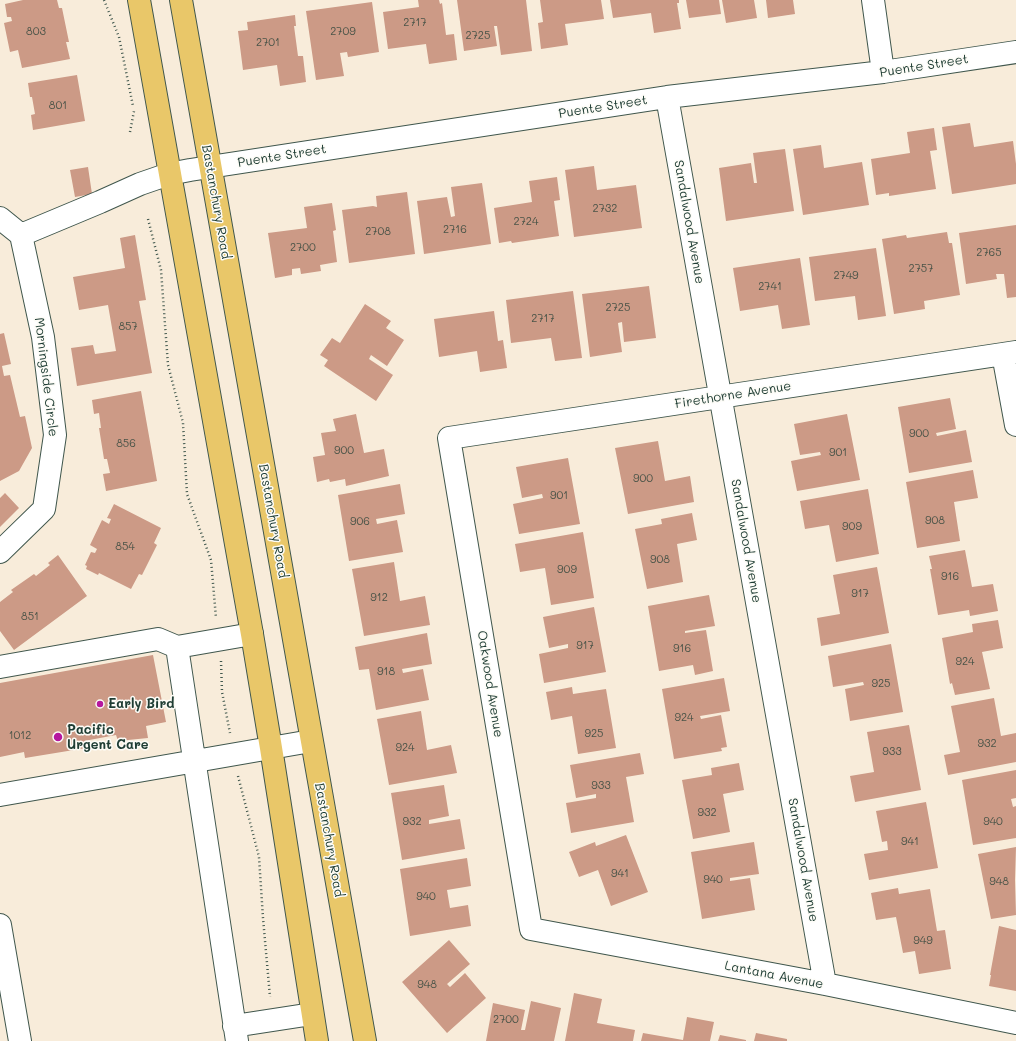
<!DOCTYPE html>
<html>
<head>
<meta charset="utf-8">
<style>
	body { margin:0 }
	canvas { display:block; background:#f8ecda }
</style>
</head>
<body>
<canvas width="1016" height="1041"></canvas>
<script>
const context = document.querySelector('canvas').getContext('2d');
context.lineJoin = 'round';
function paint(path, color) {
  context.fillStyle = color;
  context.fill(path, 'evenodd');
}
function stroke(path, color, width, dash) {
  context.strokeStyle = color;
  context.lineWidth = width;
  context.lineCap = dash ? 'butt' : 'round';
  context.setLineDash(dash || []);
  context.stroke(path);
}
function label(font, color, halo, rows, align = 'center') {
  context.font = font + ' Mali,sans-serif';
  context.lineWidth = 3;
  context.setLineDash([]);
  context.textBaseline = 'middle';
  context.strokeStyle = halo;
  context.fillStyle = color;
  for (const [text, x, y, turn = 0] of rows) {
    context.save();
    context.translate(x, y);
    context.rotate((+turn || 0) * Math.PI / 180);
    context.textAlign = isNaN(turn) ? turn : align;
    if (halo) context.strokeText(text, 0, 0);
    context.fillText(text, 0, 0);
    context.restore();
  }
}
paint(new Path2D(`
	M23,0H57L59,8H62L69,42H66L70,59L22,68L18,50L10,52L4,23L12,21L11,17H7L5,4Z
	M418,0H439L440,4L442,3L446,35L454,34L457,60L429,64L426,44L388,49L383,12L419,7Z
	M457,0H526L532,51L501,55L497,26H494L497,46L464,51Z
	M540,0H601L604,19L565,24L568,45L541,49L538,23L543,22Z
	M610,0H679V3H677L681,29L654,33L651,13L613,18Z
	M686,0H719L721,14L689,18Z
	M722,0H754L757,18L726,23Z
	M766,0H793L795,14L768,18Z
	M372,2L379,52L348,57L347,52L340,53L344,76L316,80L306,11Z
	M295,15L296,26H294L298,56H303L306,82L280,86L277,65L243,70L238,31L248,30L247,22Z
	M77,75L85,121L33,130L31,115L35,114L32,97H30L28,83Z
	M970,123L974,147L1013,141L1016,164V184L952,194L942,127Z
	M934,128L937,150L930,151L936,189L889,196V193L876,195L871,159L910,153L907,132Z
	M821,145L824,168L862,162L869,205L803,215L793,149Z
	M785,149L794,211L726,221L719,168L751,163L754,183H757L753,153Z
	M594,166L597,190L636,185L642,228L574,237L565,170Z
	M88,167L92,194L75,197L70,170Z
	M557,177L560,200L554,201L559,236L512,243L511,241L499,243L494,208L532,202L529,181Z
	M482,183L491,244L424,254L417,201L447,197L451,217L455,216L451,187Z
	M407,192L415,254L349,263L342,210L373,206L377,207L376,196Z
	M332,203L336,230L333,231L337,262L320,265L321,271L301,274L300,268L292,269V275L275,278L268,233L307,228L304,207Z
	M1016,225V297L1007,298L1004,274H996L997,279L966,284L959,233Z
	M947,232L949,243H952L960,295L924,301L925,309L894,314L882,239L906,235L907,238Z
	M135,235L146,300L139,301L152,373L77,386L71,348L93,345L95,354L116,351L108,305L79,310L73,277L125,268L120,238Z
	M876,248L886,316L858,320L855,296L815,301L809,257Z
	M800,258L810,325L782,329L778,305L740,311L733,268Z
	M649,286L656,338L624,342L622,322L618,323L622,352L590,357L582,294Z
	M573,291L582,358L555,361L551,338L511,343L506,300Z
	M365,304L391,321L386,328L404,340L387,366L371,355L369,359L393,375L376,401L324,366L328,360L320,355L332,338L340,343Z
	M494,311L498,341L503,340L507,368L480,372L477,351L439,357L434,319Z
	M4,333L11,364L2,366L4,376L10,375L20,417L25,416L32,448L19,471L0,481V334Z
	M141,391L157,481L106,491L103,474L110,473L107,459H104L99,428H101L99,413L94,414L92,400Z
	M950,398L956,429L936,433L937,436L966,430L972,462L909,473L898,407Z
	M356,414L364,453L384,449L389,476L346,486L345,479L330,482L329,479L317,482L313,457L325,455L321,433L336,431L333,419Z
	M847,414L860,480L797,491L791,461L821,455L820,452L800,455L794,424Z
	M658,441L665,481L690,476L694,502L628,514L615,448Z
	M568,458L580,524L519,534L513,504L543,498L542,494L522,498L516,467Z
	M973,470L978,498L954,502L960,541L917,548L906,482Z
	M400,484L405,514L376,519L377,524L397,520L403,552L349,561L338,495Z
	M868,489L879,554L836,562L829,525L805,529L800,501Z
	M5,493L19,508L0,527V498Z
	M114,504L161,528L154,543L157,545L142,575L139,574L131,589L99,573L98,575L86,569L87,566L85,565L91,552L95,553L97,549L90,545L102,520L109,524L111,519L107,518Z
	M692,513L697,540L677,544L683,582L647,589L635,529L662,524L661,519Z
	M583,532L594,598L551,605L545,568L520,572L515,544Z
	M965,550L972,587L993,584L998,611L970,616L969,610L938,615L930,569H932L929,556Z
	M58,555L87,596L14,650L0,631V602L13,592L11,590L34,574L36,576L50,565L48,563Z
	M394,562L400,601L425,596L430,625L364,636L352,569Z
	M877,567L889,633L821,646L817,618L840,614L833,575Z
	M709,595L715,626L685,631V633L706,630L713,671L695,675L693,665L659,671L648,606Z
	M594,607L606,672L544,683L539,654L568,648V644L549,648L543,617Z
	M998,620L1003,648L982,652L990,689L955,695L952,683L950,684L942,638L973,632L972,624Z
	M427,633L432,664L402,669L403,673L423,669L429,700L376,710L369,669L359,670L355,647Z
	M891,644L903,712L850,721L845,689L864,685L863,682L833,687L828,656Z
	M153,655L166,722L146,726L148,738L118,741L116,735L84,741L86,748L25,758L24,752L0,757V683Z
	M724,678L730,711L700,716L701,719L721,715L727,747L721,748L722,751L674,759L662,689Z
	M572,687L573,694L606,689L616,748L578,754L572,716L551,720L546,692Z
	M994,698L1001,736L1016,733V762L948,775L944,755L960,752L951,706Z
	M421,711L427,750L451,745L457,773L389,785L377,719Z
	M909,725L921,790L855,802L850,776L874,772L867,732Z
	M640,753L644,774L626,777L634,822L571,833L566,803L596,798V794L576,798L570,765Z
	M739,763L744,790L723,794L730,832L693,839L682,780L712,775L711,768Z
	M1016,770V798L1011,799L1013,807L1016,806V838L973,845L962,780Z
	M444,785L449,816L429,820V824L460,819L465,849L402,860L391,793Z
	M926,802L938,868L869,880L864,854L888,850L887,841L882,842L876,811Z
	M626,835L648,892L611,906L598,870L579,877L569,852L595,842L596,846Z
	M754,842L759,874L730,878V881L750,878L755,910L702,919L691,852Z
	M1016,847L1015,880L1016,915L991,919L978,854Z
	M467,858L471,886L447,890L450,908L468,905L471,926L410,936L400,869Z
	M898,888L899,894L930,889L937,931L945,930L951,969L919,974L915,951L903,953L896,917L876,920L871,893Z
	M999,926L1016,930V991L989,986L991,975H990Z
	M449,940L470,964L447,984L450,987L465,973L486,998L447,1033L402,982Z
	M574,993L602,999L597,1023L635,1030L633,1041H565Z
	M531,1001L561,1008L554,1041H486L493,1003L525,1010L521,1030H525Z
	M687,1017L714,1022L710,1041H641L643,1033L683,1040Z
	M756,1033L787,1039V1041H754Z
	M720,1035L746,1040V1041H718Z`), '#cc9a86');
const minor = new Path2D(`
	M873,0L883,72
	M667,97L825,984
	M0,218L21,235L43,337L55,435L44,509L0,552
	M21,235L100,202L140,184L169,174L190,170L667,97L883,72L1016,52
	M1016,352L449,438L531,929L825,984L1016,1023
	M1003,354L1016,425
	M177,647L237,1041
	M0,667L158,639L177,647L252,634
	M0,795L311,741
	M0,925L20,1041
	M234,1026L312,1014`);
const major = new Path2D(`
	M139,0L252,634L271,748L317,1041
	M181,0L365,1041`);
stroke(minor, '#40574d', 24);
stroke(major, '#40574d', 24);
stroke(new Path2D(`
	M104,0L119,37L133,106
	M130,132L134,111
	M148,219L161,270L168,365L183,423L187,494L211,560L216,618
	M221,661L222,692L230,733
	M238,776L259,857L263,918L270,997`), '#40574d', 2.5, [1, 3]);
stroke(minor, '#fff', 22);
stroke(major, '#e9c769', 22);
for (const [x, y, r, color] of [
	[100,704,4,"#b5179e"],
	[58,737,5,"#b5179e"]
]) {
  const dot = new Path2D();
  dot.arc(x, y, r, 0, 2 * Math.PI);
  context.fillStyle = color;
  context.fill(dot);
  stroke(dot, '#fdfcf7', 1.5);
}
label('11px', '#4a5448', null, [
	["2717",415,23],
	["803",36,32],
	["2709",343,32],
	["2725",478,36],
	["2701",268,43],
	["801",58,106],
	["2732",605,209],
	["2724",526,222],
	["2716",455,230],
	["2708",378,232],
	["2700",303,248],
	["2765",989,253],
	["2757",921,269],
	["2749",846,276],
	["2741",770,287],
	["2725",618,308],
	["2717",543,319],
	["857",128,327],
	["900",919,434],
	["856",126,444],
	["900",344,451],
	["901",838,453],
	["900",643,479],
	["901",559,496],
	["908",935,521],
	["906",360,522],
	["909",852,527],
	["854",125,547],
	["908",660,560],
	["909",567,570],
	["916",950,577],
	["917",860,594],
	["912",379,598],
	["851",30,617],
	["917",585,646],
	["916",682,649],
	["924",965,662],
	["918",386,672],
	["925",881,684],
	["924",684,718],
	["925",594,734],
	["1012",20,736],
	["932",987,744],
	["924",405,748],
	["933",892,752],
	["933",601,786],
	["932",707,813],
	["932",412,822],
	["940",993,822],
	["941",910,842],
	["941",620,874],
	["940",713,880],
	["948",999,882],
	["940",426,897],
	["949",923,941],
	["948",427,985],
	["2700",506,1020]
]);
label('13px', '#1f3d34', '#fdfcf7', [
	["Puente Street",924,66,-9],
	["Puente Street",603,107,-9],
	["Puente Street",282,156,-9],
	["Bastanchury Road",216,202,80],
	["Sandalwood Avenue",689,222,80],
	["Morningside Circle",46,377,83],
	["Firethorne Avenue",733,395,-9],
	["Bastanchury Road",273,521,80],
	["Sandalwood Avenue",746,541,80],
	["Oakwood Avenue",490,684,81],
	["Bastanchury Road",329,840,80],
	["Sandalwood Avenue",803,860,80],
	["Lantana Avenue",774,975,11]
]);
label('bold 13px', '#1f3d34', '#fdfcf7', [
	["Early Bird",108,704],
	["Pacific",67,730],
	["Urgent Care",67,745]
], 'left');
</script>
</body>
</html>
